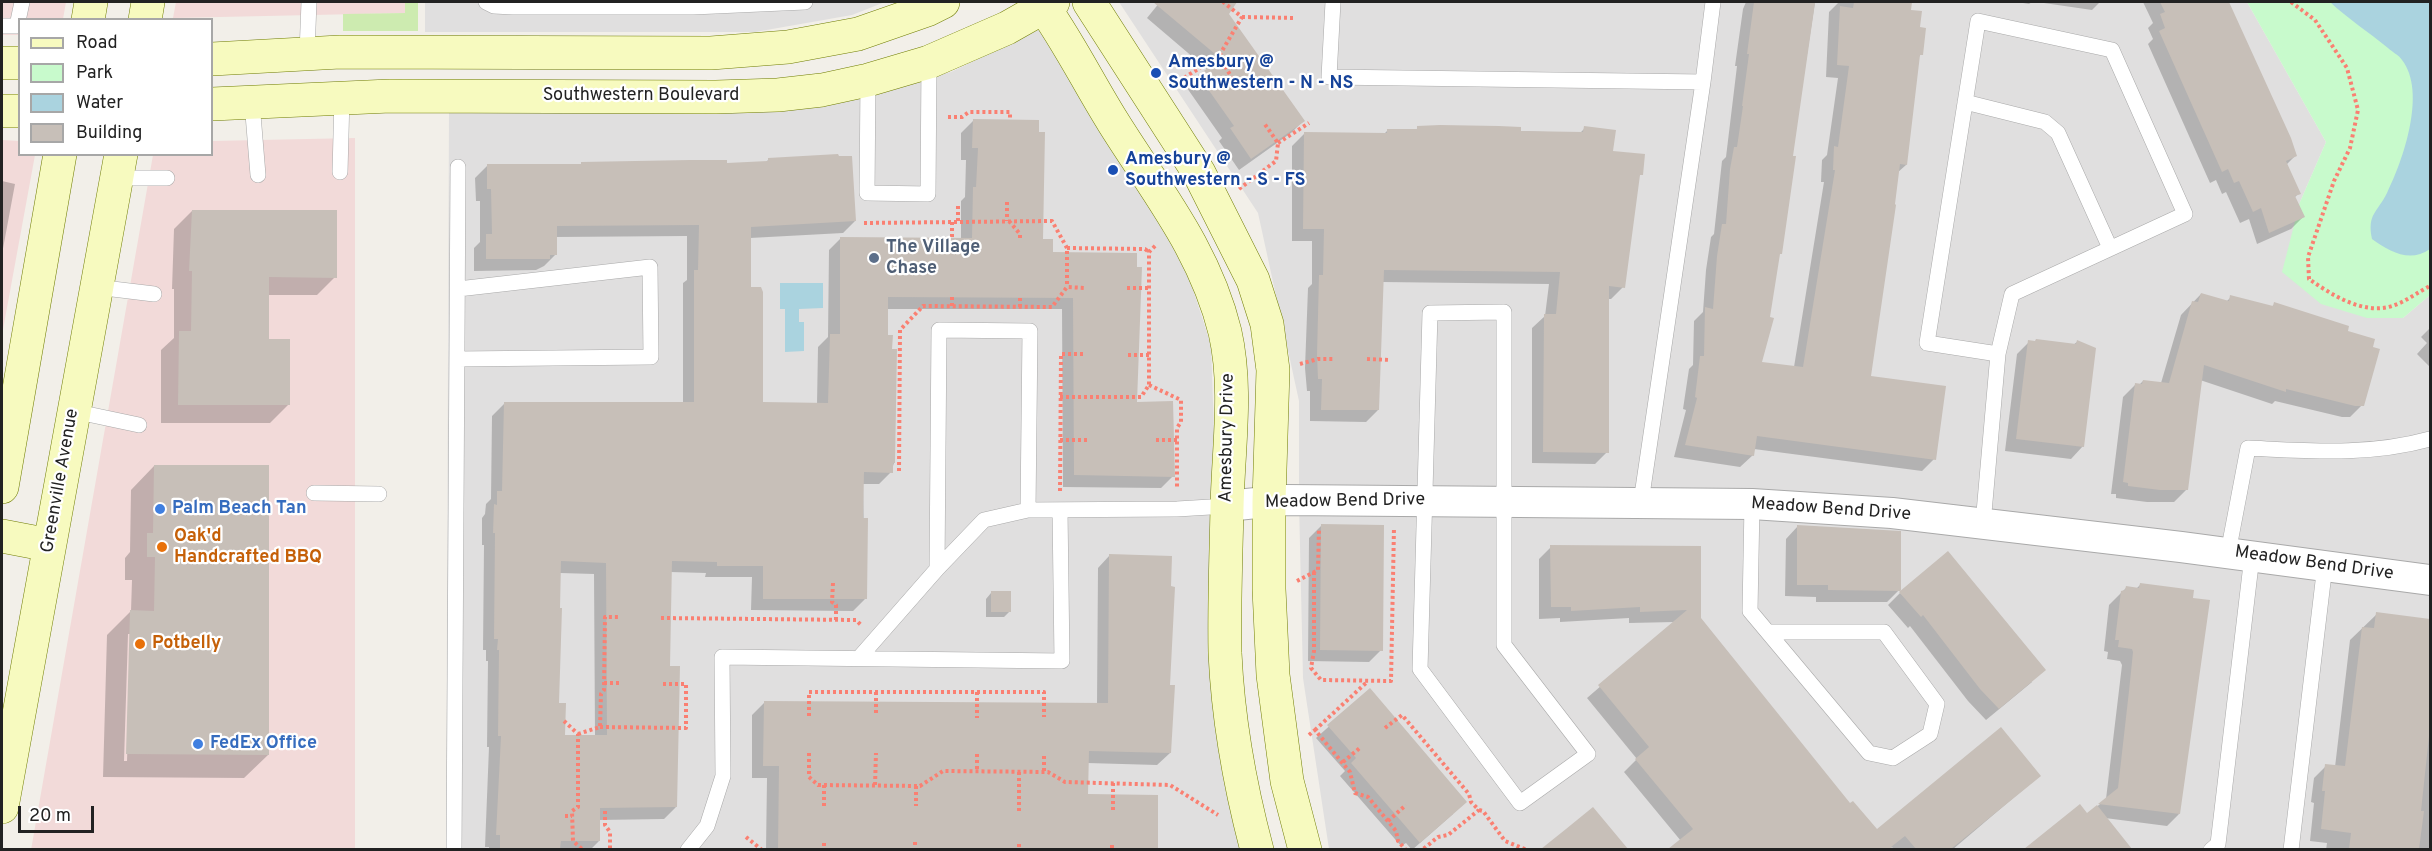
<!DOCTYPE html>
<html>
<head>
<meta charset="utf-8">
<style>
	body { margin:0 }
	#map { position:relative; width:2432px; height:851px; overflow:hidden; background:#f2efe9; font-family:Overpass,sans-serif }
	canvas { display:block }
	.frame { position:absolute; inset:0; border:3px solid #222; pointer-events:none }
	.legend { position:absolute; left:18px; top:18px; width:195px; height:138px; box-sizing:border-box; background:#fff; border:2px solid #a7a7a7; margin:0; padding:8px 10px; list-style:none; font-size:18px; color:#222 }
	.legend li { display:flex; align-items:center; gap:12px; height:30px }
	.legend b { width:30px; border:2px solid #a7a7a7 }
	.scale { position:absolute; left:18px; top:806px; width:76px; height:27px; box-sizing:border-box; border:3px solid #222; border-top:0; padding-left:8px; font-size:18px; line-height:21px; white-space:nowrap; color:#222; -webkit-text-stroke:4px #fff; paint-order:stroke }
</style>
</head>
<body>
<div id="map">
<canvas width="2432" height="851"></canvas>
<div class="frame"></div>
<ul class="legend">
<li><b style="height:8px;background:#f7fabf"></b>Road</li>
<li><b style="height:16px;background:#c8facc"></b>Park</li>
<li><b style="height:16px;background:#aad3df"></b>Water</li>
<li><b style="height:16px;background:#c7bfb8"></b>Building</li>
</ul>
<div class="scale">20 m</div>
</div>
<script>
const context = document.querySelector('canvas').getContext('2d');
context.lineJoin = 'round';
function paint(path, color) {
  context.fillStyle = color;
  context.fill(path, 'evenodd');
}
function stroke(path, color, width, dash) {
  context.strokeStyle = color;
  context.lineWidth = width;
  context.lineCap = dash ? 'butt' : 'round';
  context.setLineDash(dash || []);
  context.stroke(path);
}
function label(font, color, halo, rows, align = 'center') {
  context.font = font + ' Overpass,sans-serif';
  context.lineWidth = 4.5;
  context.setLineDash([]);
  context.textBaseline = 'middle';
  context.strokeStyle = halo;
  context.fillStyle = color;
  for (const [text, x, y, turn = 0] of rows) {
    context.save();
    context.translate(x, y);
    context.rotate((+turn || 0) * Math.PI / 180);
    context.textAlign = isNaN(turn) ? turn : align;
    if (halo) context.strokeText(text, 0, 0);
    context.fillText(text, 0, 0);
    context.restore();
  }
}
paint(new Path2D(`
	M425,2H885L852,15L755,32H425Z
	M1119,2H2247L2326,142L2300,202L2403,318L2430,295V849H1329L1303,678L1299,502V401L1258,213Z
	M1045,27L1187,271L1211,345L1225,747L1253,849L446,850L449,110L831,102L951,72Z`), '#e0dfdf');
paint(new Path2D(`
	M2,2H66L63,19L20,20L19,35H2Z
	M176,2H405V13L173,18Z
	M355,138V849L31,850L153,155L212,154V141Z
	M2,140L19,141L20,154L35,155L2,335Z`), '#f2dad9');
paint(new Path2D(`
	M405,2H418V31H343V14L405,13Z`), '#cdebb0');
paint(new Path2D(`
	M2247,2H2430V295L2403,318H2367L2321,304L2282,272L2300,202L2326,142Z`), '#c8facc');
paint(new Path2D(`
	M2330,2H2430V249C2410,263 2390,252 2372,239C2367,214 2377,213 2387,193C2403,161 2427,92 2402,60C2399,55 2392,52 2388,48C2369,32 2348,19 2330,2Z
	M780,283H823V308L799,309V322H804V351L785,352V309H780Z`), '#aad3df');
paint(new Path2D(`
	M1160,2H1237L1227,13L1303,121L1291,133L1239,170L1219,141L1222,138L1187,88L1208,70L1147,18Z
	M1746,2H1815L1760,363L1794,367L1824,182H1821L1822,160L1827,155L1838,78L1826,77L1829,12L1839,2H1911L1910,11L1918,28L1921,54L1918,58L1906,165L1897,173L1870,378L1934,459L1922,471L1754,449L1753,455L1740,467L1674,457L1686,410L1683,409L1689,369L1693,365L1694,321L1703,312L1706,270L1711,237L1714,234L1722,161L1726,157L1737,66H1735L1743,9Z
	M2017,2H2032L2029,4Z
	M2037,2H2100L2092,10Z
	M2143,2H2228L2289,139L2295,156L2286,165L2299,193L2294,198L2303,217L2291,229L2257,244L2249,219L2240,223L2226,192L2222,194L2216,180L2210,183L2148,44L2153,39L2148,28L2153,23Z
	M973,121L1136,403L1173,476L1161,488L1063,487L1062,309H886L894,463L891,472L879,484H863L865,599L853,611L751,610L752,577H705L706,573L670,572L668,668L676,807L664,819L599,820V841L590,850H489V847H485L489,747H487L488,661H486V650H483L484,545H482V518L485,514L486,504L491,499L492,416L504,404H683V283L687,280V236L556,237V254L544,266L536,270L474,271V248L480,242V201H476L475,178L487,166L725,165L766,162L769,159L855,221L843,233L750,238L749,288L762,404H817L818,347L828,337L829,250L841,238L961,240V201L965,197L966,160H961V133ZM560,573L594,574L595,736L563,737L557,705Z
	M1418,128L1580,133L1585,128L1612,152L1641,174L1638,177L1623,287L1611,299H1608L1607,452L1595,464L1532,463V328L1545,316L1549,284L1382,282L1378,410L1366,422L1310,421V391H1307L1305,368L1308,288L1312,284V241H1292V146L1304,134L1383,135L1387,131H1414Z
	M2,181L15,184L2,254Z
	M192,211L335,277L317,295H268L267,340L288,405L270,423H161V350L174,338V289H172L174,229Z
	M2201,294L2226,302L2231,297L2271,307L2275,304L2362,405L2350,417H2342L2275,401L2272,404L2200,380L2187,489L2174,502H2147L2116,498V494H2111L2123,397L2135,385H2139L2143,381L2161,383L2181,315Z
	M2430,328V367L2417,354L2427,343L2421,337Z
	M2029,342L2073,345L2077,342L2083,446L2071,459L2005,451L2017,354Z
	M154,466L268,755L244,778L103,777L107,635L131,611L132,580H125V558L130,552L131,490ZM128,634H131L127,761H124Z
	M1321,526L1381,650L1369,662L1308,661L1309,538Z
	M1798,526L1899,590L1887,602H1816V597L1785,596L1786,539Z
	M1551,547H1700V618L1850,805L1876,831L2039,776L1952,850H1894L1892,847L1889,850H1670L1681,841L1624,772L1637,759L1587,698L1675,622L1629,623V618L1560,622V618L1539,619V559Z
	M1110,555L1169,686L1170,753L1157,765L1087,763V796H1157L1156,850H766L767,778H752V715L764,703L1097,704L1098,568Z
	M2140,585L2179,814L2167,826L2105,818L2130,850H2027L2079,806L2087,815L2106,799L2122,665L2120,661L2107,659L2108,652L2104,651L2109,605L2126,588L2136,589Z
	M991,593L1010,611L1004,617H986V599Z
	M1900,593L2032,682L1986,720L1968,701L1910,626L1908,628L1888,605Z
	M2377,614L2430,620V850H2326L2327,843L2310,841L2314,803L2311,802L2314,778L2326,766L2335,767L2350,640Z
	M1370,690L1453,814L1412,850L1406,843L1401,846L1340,776L1345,771L1316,738Z
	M1593,809L1626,850H1543Z`), '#0003');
paint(new Path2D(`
	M1153,2H1237L1229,14L1305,121L1251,159L1230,128L1234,126L1198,75L1221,59Z
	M1754,2L1815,3L1793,156H1796L1782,254H1780L1770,317L1774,318L1762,362L1803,367L1835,170H1833L1834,146L1838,147L1849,66L1837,65L1840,6L1853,8L1854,2H1912L1911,10L1922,11L1920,27L1926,28L1923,55H1920L1907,165L1900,164L1895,204L1896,205L1871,376L1946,386L1936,460L1757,436L1754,456L1685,445L1697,398L1695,397L1700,356H1704L1705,307L1713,309L1717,256L1722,224H1726L1730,169L1734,147H1737L1743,106H1742L1749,54H1747Z
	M2160,2H2229L2291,138L2297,156L2286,161L2301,194L2295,196L2305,217L2269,233L2261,208L2253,212L2239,181L2234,183L2228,169L2222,172L2159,31L2165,28L2160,14L2165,12Z
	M973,119L1039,120V132H1045L1043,239H1053V252L1137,253V267H1142L1137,402L1173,401L1175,477L1074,475L1073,298L888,297V335H893L892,349H897L895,463H893V473L864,472L863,518H868L867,599H763V566H717V562L672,561L670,666H680L677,807L600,808V841H561L560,849H500V835H496L501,736H498L499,650H497L498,639H494L495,533H493L494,504L497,505V491H502L504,402H694V270H698L699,225L557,226V255H550V259H486V234H492L491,189H487V164H581V162L690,160H727V163L768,161V158L838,154L839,156H852L856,221L751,227V287H761L763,292V402L828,403L830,334H840V237L972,238L973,187H976L978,148H972ZM561,561L606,563L607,735H565L566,703H559L562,608H560Z
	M1440,125L1499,126L1521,127V131L1583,132L1584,126L1616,130L1613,151L1645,154L1643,175H1640L1625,288L1609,286V453L1543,452L1544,314H1556L1560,272L1384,270L1379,410H1321L1322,379H1318L1317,355L1319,275H1323L1324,229H1303L1304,132L1387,133V129H1417V126Z
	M192,210H337V278L269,277V339H290V405H178L179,331H191L192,271H189Z
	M2201,293L2229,301L2230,295L2273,306L2274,302L2349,326L2348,331L2375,339L2373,347L2380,349L2364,406H2355L2286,389V392L2204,365L2188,490H2160L2128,486V483L2123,482L2135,383L2142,384L2143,380L2169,383L2192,301L2198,302Z
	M2036,339L2076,344L2077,340L2096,348L2084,447L2016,439L2028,340L2035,341Z
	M154,465H269V755L126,754L130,610L154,611L155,557H147V533H153Z
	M1321,524L1384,525L1383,651L1320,650Z
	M1797,525L1901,531V591L1828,590V585H1797Z
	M1550,545L1701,546V618L1850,803L1853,801L1877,829L2001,727L2041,776L1951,849H1916L1905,836L1891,847L1893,849H1668L1693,829L1635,759L1649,747L1598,685L1687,610L1640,612V607L1571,611V607H1551Z
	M1948,551L2046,670L1999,709L1980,689L1923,615L1921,617L1899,592Z
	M1109,554L1172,556L1171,586L1175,587L1170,685H1175L1171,753L1089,751L1088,794L1158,795V849H778L779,766H763L764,701L1108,703Z
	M2140,583L2194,590L2193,598L2210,600L2180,814L2098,804L2118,788L2129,691L2133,652L2132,649L2118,647L2119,640H2115L2121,591L2125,590L2126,586L2139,588Z
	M991,591H1011V612H991Z
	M2376,612L2430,619V727L2421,811H2424L2419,849H2349L2351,833L2321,829L2325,791H2322L2325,764L2345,766L2362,627L2374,628Z
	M1370,688L1467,802L1420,843L1351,763L1356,758L1327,725Z
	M2080,804L2087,813L2097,805L2132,849H2024Z
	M1593,807L1628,849H1541L1566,829Z`), '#c7bfb8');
const lane = new Path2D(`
	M486,2L494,6L513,7H693L805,2
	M1333,2L1329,77L1703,82
	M2,26H17L22,2
	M307,53L309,2
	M868,80L867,193L928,194L929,62
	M252,102L258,175
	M1965,102L2045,122L2058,133L2110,248
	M340,172L342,97
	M116,178H167
	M96,287L154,294
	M1504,312V645L1588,754L1520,803L1420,669L1430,313Z
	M458,359L651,357L650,267L458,289
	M73,411L139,425
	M314,493L379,494
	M1641,502L1703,82L1713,2
	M1752,504L1750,611L1869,753L1893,758L1930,734L1937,704L1884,632H1768
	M1983,524L1998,354L2012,294L2185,214L2112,50L1978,21L1927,343L1998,354
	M2228,553L2248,448C2312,451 2368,456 2430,439
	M937,569L939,330L1030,331L1028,510
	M859,658L937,569L984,520L1028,510L1177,509L1227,506
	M454,850L458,167
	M688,850L707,826L723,776L722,657L1062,661L1060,510
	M2211,850L2218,844L2252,556
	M2291,850L2325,565`);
const street = new Path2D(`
	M1227,506L1286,500L1752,504L1892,513L2181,547L2430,580`);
const secondary = new Path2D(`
	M1040,2C1067,39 1088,82 1113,122C1156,191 1205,250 1225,332C1238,389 1228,451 1227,508C1226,556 1224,605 1225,653C1228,719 1240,786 1257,850
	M1089,2L1199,173L1253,280L1267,324L1273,370L1269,502V589L1273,675L1287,781L1305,850
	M88,20L91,2
	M145,20L148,2
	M212,59L340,52L711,53L788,47L858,34L927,10L943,2
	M2,63H20
	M212,104L390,96L716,97L778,95L822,90L868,80L929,62L1007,28L1053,2
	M2,111H20
	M2,487L60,154
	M2,536L49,545
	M2,807L121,154`);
stroke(lane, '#a9a9a9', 16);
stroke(street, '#a9a9a9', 32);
stroke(secondary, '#707d05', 34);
stroke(new Path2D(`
	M2291,2L2315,20L2347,68L2358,110L2350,148L2334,181L2308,257L2309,279C2332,295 2363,315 2392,306C2405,302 2418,292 2430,286
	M1242,17L1296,18
	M1219,56L1232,78
	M1174,84L1219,56L1242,17L1223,2
	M948,117H962L969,112H1010V120
	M1278,143L1309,123
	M1239,189L1276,161L1278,143L1264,123
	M1007,202V221
	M958,221V205
	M1009,221L1020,234V239
	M952,222V238
	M864,223L1052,221L1067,248V287
	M1067,248L1145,249L1149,252
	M1127,288H1149
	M952,297V306
	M1020,298V307
	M1128,355H1149
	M1367,359L1391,360
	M1300,364L1318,359H1333
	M1149,385L1181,400V422L1177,428V489
	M1060,397H1141L1149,385V252L1157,244
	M1060,440H1089
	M1156,440H1177
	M899,471L900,330L923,306L1052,307L1067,287L1085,288
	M1060,491L1061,354H1086
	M1314,572V651L1311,668L1321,680L1391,681L1394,527
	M1297,581L1318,570L1319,528
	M833,583L832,602L836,605V620
	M661,618L856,620L862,626
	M604,683H619
	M876,692V716
	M977,692V718
	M809,716V692H1044V717
	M564,721L578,734V807L572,811L573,841L583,850
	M600,727L686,728V684H660
	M1385,728L1402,715L1469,794L1471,802L1479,810L1448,835L1438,837L1422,850
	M1315,730L1367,682
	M578,734L600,727L601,694L604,690L605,617H620
	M1309,735L1315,730L1350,772L1355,793L1368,797L1396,831L1398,841L1406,850
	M809,753V777L818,785L920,786L943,771L1048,772L1065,782L1170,785L1218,815
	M977,754V772
	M1044,756V772
	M1343,762L1361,747
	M1019,772V813
	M1113,783V813
	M875,785L876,753
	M916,786V806
	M824,806V785
	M1479,810L1483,811L1505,841L1527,850
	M605,811V825L610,832V850
	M565,816H572
	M1388,821L1406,805
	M746,837L762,850
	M915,842V850
	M824,843V850
	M1019,844V850
	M1112,845V850`), '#fa8072', 4, [3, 3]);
stroke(lane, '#fff', 15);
stroke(street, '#fff', 30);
stroke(secondary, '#f7fabf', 33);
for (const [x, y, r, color] of [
	[1156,73,6,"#1a4fb4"],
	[1113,170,6,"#1a4fb4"],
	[874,258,6,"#5c6f8a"],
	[160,509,6,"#3f7fe0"],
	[162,547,6,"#e8710a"],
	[140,644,6,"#e8710a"],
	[198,744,6,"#3f7fe0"]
]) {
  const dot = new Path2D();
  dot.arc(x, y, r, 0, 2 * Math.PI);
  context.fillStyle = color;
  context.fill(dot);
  stroke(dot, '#fff', 2);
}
label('bold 18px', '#164399', '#fff', [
	["Amesbury @",1168,63],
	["Southwestern - N - NS",1168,84],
	["Amesbury @",1125,160],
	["Southwestern - S - FS",1125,181]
], 'left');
label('18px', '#222', '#fff', [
	["Southwestern Boulevard",641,96],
	["Amesbury Drive",1228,438,-89],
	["Greenville Avenue",61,481,-80],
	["Meadow Bend Drive",1345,502,-1],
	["Meadow Bend Drive",1831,510,4],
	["Meadow Bend Drive",2314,564,8]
]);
label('bold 18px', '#4e5e75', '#fff', [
	["The Village",886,248],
	["Chase",886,269]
], 'left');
label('bold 18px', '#366cbe', '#fff', [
	["Palm Beach Tan",172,509],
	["FedEx Office",210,744]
], 'left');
label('bold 18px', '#c56008', '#fff', [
	["Oak'd",174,537],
	["Handcrafted BBQ",174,558],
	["Potbelly",152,644]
], 'left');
</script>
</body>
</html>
